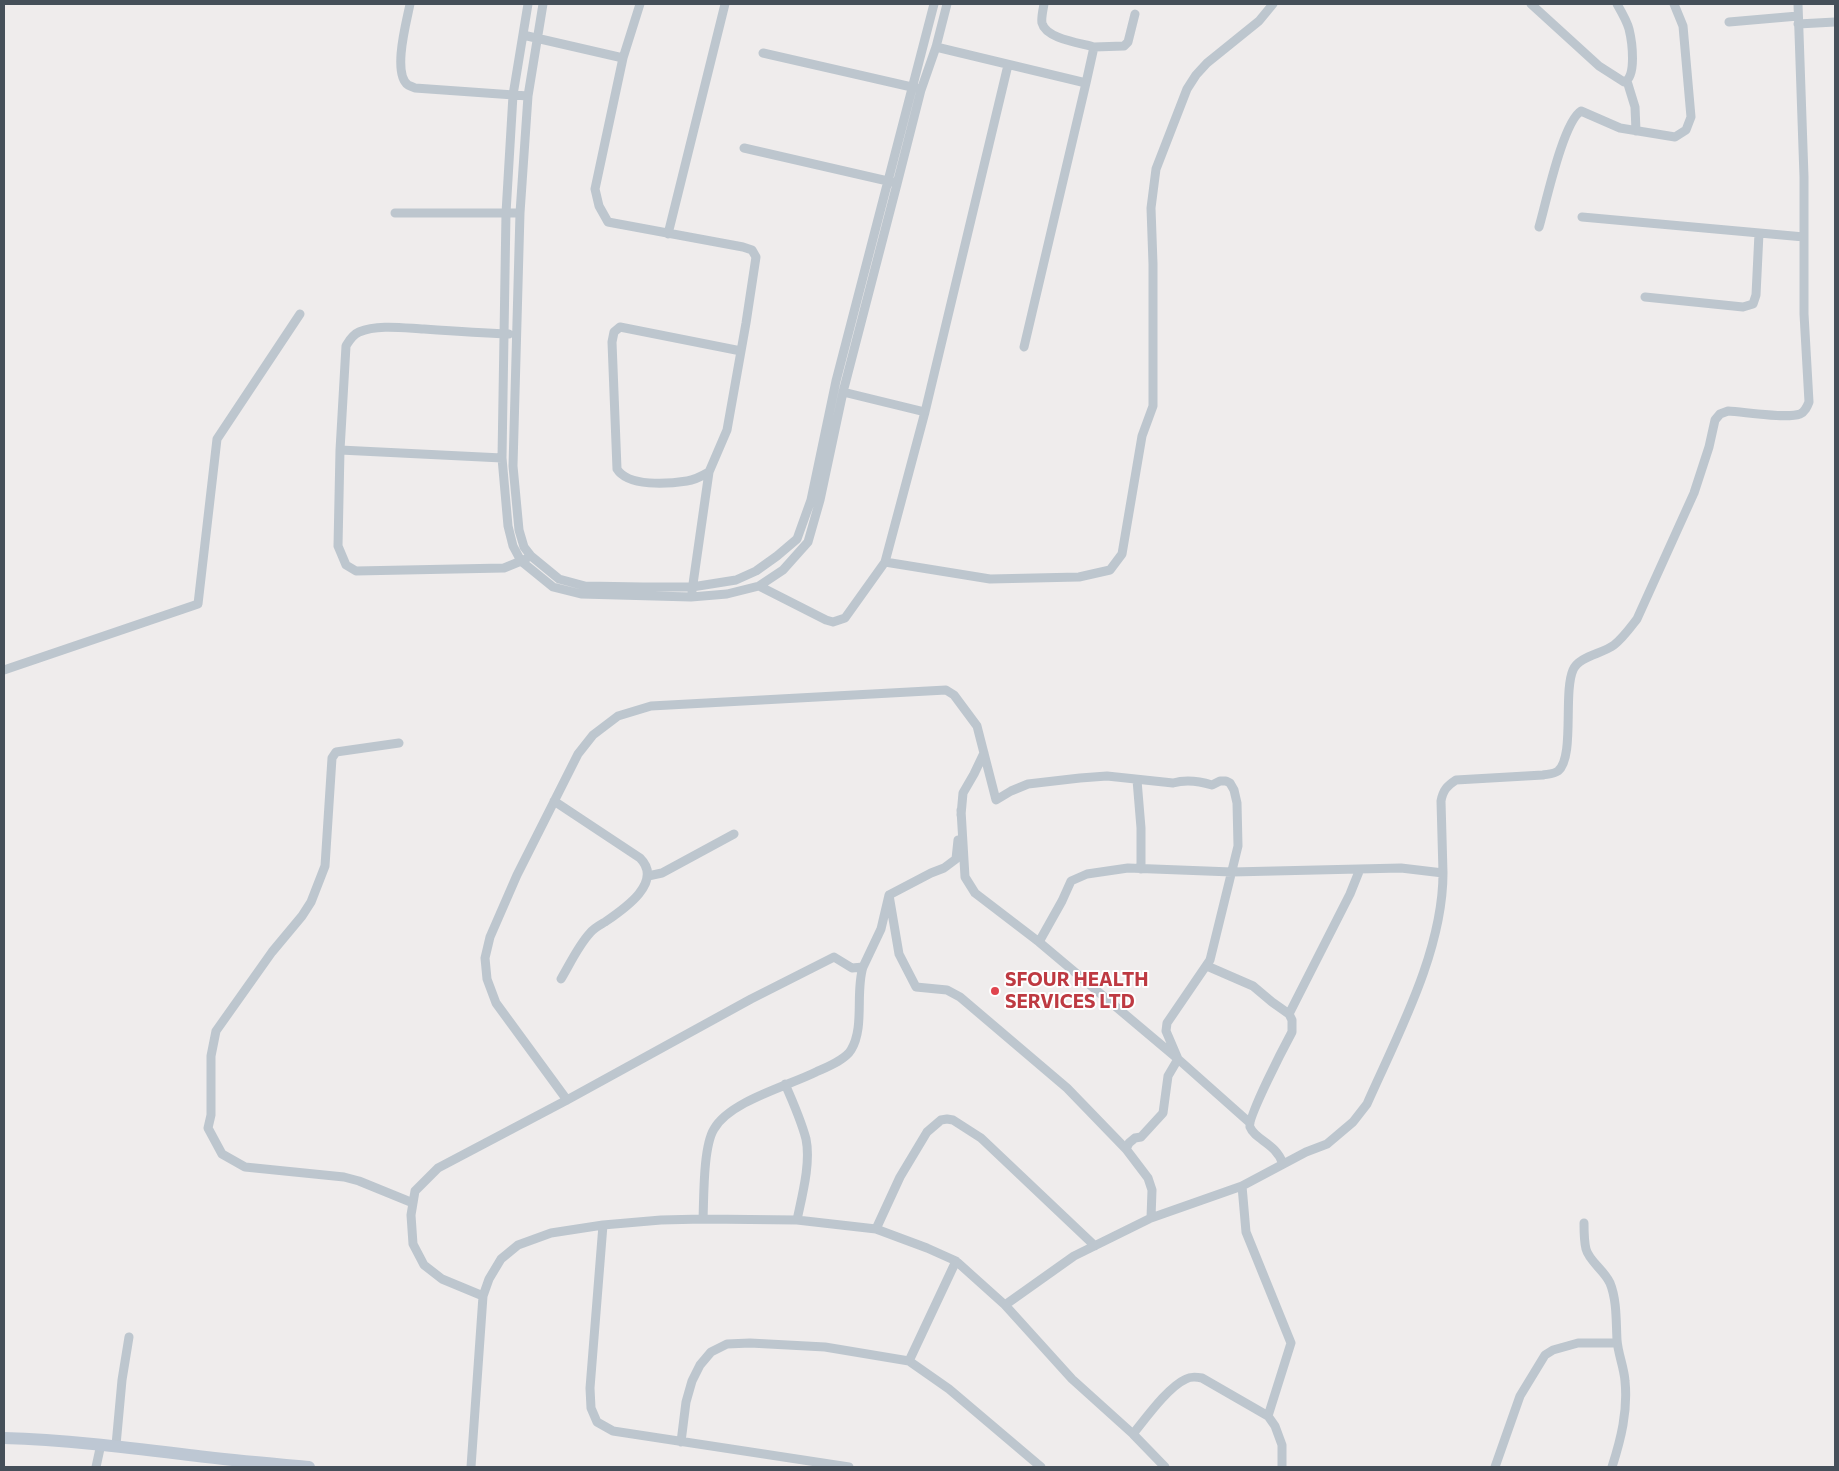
<!DOCTYPE html>
<html>
<head>
<meta charset="utf-8">
<style>
	body { margin:0 }
	#map { position:relative; width:1839px; height:1471px; overflow:hidden; background:#efecec; font-family:Commissioner,sans-serif }
	canvas { display:block }
	.frame { position:absolute; inset:0; border:5px solid #454f59; pointer-events:none }
</style>
</head>
<body>
<div id="map">
<canvas width="1839" height="1471"></canvas>
<div class="frame"></div>
</div>
<script>
const context = document.querySelector('canvas').getContext('2d');
context.lineJoin = 'round';
function stroke(path, color, width, dash) {
  context.strokeStyle = color;
  context.lineWidth = width;
  context.lineCap = dash ? 'butt' : 'round';
  context.setLineDash(dash || []);
  context.stroke(path);
}
function label(font, color, halo, rows, align = 'center') {
  context.font = font + ' Commissioner,sans-serif';
  context.lineWidth = 4;
  context.setLineDash([]);
  context.textBaseline = 'middle';
  context.strokeStyle = halo;
  context.fillStyle = color;
  for (const [text, x, y, turn = 0] of rows) {
    context.save();
    context.translate(x, y);
    context.rotate((+turn || 0) * Math.PI / 180);
    context.textAlign = isNaN(turn) ? turn : align;
    if (halo) context.strokeText(text, 0, 0);
    context.fillText(text, 0, 0);
    context.restore();
  }
}
stroke(new Path2D(`
	M410,4C407,20 392,73 408,85C410,86 413,87 415,88L528,96
	M528,4L513,95L506,213L502,458L508,526L513,546L521,561L553,587L581,594L691,597L727,594L759,586L783,570L808,542L820,500L843,392L897,184L921,90L936,47L947,4
	M543,4L528,96L520,213L513,466L519,530L524,547L531,556L559,579L585,586L643,587H692L736,580L756,571L777,556L797,539L811,500L836,381L934,4
	M1044,4C1043,10 1041,18 1042,23C1046,39 1081,43 1094,47L1086,83
	M1531,4L1599,66L1624,82C1637,77 1632,41 1629,29C1627,21 1621,11 1617,4
	M1729,22L1798,16
	M1798,24L1835,22
	M523,35L623,58L595,189L599,206L608,222L743,247L752,250L756,257L746,323L727,430L709,472C702,476 695,480 687,481C668,484 628,487 617,469L612,342L614,332L620,327L741,351
	M936,47L1086,83L1024,347
	M1094,47L1124,46L1128,42L1135,14
	M763,53L916,88
	M623,58L640,4
	M1627,81L1635,107L1636,131
	M744,148L892,182
	M395,213H520
	M1582,217L1804,237
	M1539,227C1546,203 1563,122 1581,111L1620,128L1675,137L1686,130L1691,117L1683,26L1674,4
	M668,234L725,4
	M1645,297L1743,307L1753,304L1756,295L1759,233
	M509,334C481,333 452,331 424,329C404,328 378,324 359,332C352,335 349,341 346,346L340,450L338,546L346,565L356,571L504,568L526,559
	M925,412L1008,65
	M340,450L502,458
	M885,562L990,579L1079,577L1110,570L1122,554L1142,436L1153,406V264L1151,208L1156,169L1187,89L1196,75L1207,63L1259,21L1273,4
	M759,586L826,620L833,622L845,618L885,562L925,412L843,392
	M692,591L709,472
	M4,670L198,604L217,439L300,314
	M399,743L336,752L332,758L325,866L311,902L302,916L272,952L216,1031L211,1056V1115L208,1128L222,1154L245,1167L344,1177L359,1181L413,1203
	M1137,780L1141,828V869
	M995,796L996,800L1011,791L1028,784L1080,778L1107,776L1173,783C1187,779 1199,781 1212,785L1220,781H1226L1230,783L1234,790L1237,803L1238,846L1210,960L1167,1023L1166,1031L1178,1059L1168,1076L1163,1113L1141,1137L1135,1138L1129,1143L1126,1149
	M554,801L640,858C664,882 624,909 605,922C600,925 594,928 590,933C578,946 570,964 561,979
	M961,810L965,877L975,893L1039,942L1178,1059L1250,1123
	M961,815L963,793L974,774L984,753
	M1443,873L1441,801C1443,790 1447,786 1456,780L1543,775C1548,774 1554,774 1558,771C1575,757 1563,693 1573,670C1579,656 1602,654 1614,645C1623,638 1630,628 1637,619L1694,493L1709,447L1715,420L1720,414L1728,411C1745,412 1786,419 1800,414C1805,412 1807,407 1809,402L1804,314V177L1798,4
	M648,876L662,873L734,834
	M889,895L899,954L916,987L947,990L960,997L1067,1088L1126,1149L1148,1178L1152,1190L1151,1218
	M1207,966L1253,986L1272,1002L1289,1014L1292,1020V1032C1285,1045 1247,1118 1250,1127C1255,1140 1276,1143 1283,1164
	M863,967L881,929L889,895L931,873L944,868L956,859L958,840
	M1289,1014L1350,894L1360,869
	M785,1084C793,1102 801,1120 806,1139C811,1163 802,1196 797,1220
	M567,1100L496,1003L487,979L485,958L490,937L517,875L578,754L593,735L618,716L651,706L946,690L954,695L977,726L996,800
	M1242,1186L1246,1232L1291,1343L1268,1416
	M1584,1223C1584,1231 1584,1241 1586,1249C1589,1261 1604,1270 1610,1283C1617,1300 1616,1322 1617,1340C1618,1354 1624,1367 1625,1381C1628,1411 1621,1439 1612,1467
	M603,1225L590,1388L591,1408L597,1422L613,1431L849,1467
	M876,1229L900,1177L927,1132L941,1120L947,1119L953,1120L981,1138L1095,1246
	M483,1296L442,1279L424,1265L413,1244L411,1215L415,1191L438,1168L567,1100L751,999L834,957L852,968L863,967C855,992 865,1027 851,1050C845,1060 827,1067 816,1072C788,1086 730,1101 714,1129C703,1147 704,1197 703,1219
	M1005,1305L1074,1256L1151,1218L1242,1186L1306,1152L1327,1144L1353,1122L1367,1104C1398,1034 1443,951 1443,873L1401,868L1232,872L1128,868L1087,874L1071,881L1062,901L1039,942
	M909,1361L956,1261
	M1133,1434C1146,1418 1168,1387 1186,1379C1191,1376 1197,1377 1202,1378L1268,1416L1275,1426L1282,1445V1467
	M681,1442L686,1402L692,1381L700,1365L711,1352L727,1344L750,1343L825,1347L909,1361L949,1389L1041,1467
	M116,1445L122,1380L129,1337
	M96,1467L101,1444
	M471,1467L483,1296L489,1279L501,1259L518,1245L551,1233L603,1225L661,1220L703,1219L797,1220L876,1229L927,1248L956,1261L1005,1305L1072,1379L1133,1434L1165,1467
	M1495,1467L1520,1396L1545,1355L1553,1350L1578,1343H1617`), '#bdc6ce', 9);
stroke(new Path2D(`
	M4,1438C72,1440 139,1449 206,1457C240,1461 275,1464 309,1467`), '#bdc7d3', 12);
for (const [x, y, r, color] of [
	[995,991,5,"#e0444e"]
]) {
  const dot = new Path2D();
  dot.arc(x, y, r, 0, 2 * Math.PI);
  context.fillStyle = color;
  context.fill(dot);
  stroke(dot, '#fff', 2);
}
label('bold 19px', '#be3a42', '#fff', [
	["SFOUR HEALTH",1005,980],
	["SERVICES LTD",1005,1002]
], 'left');
</script>
</body>
</html>
